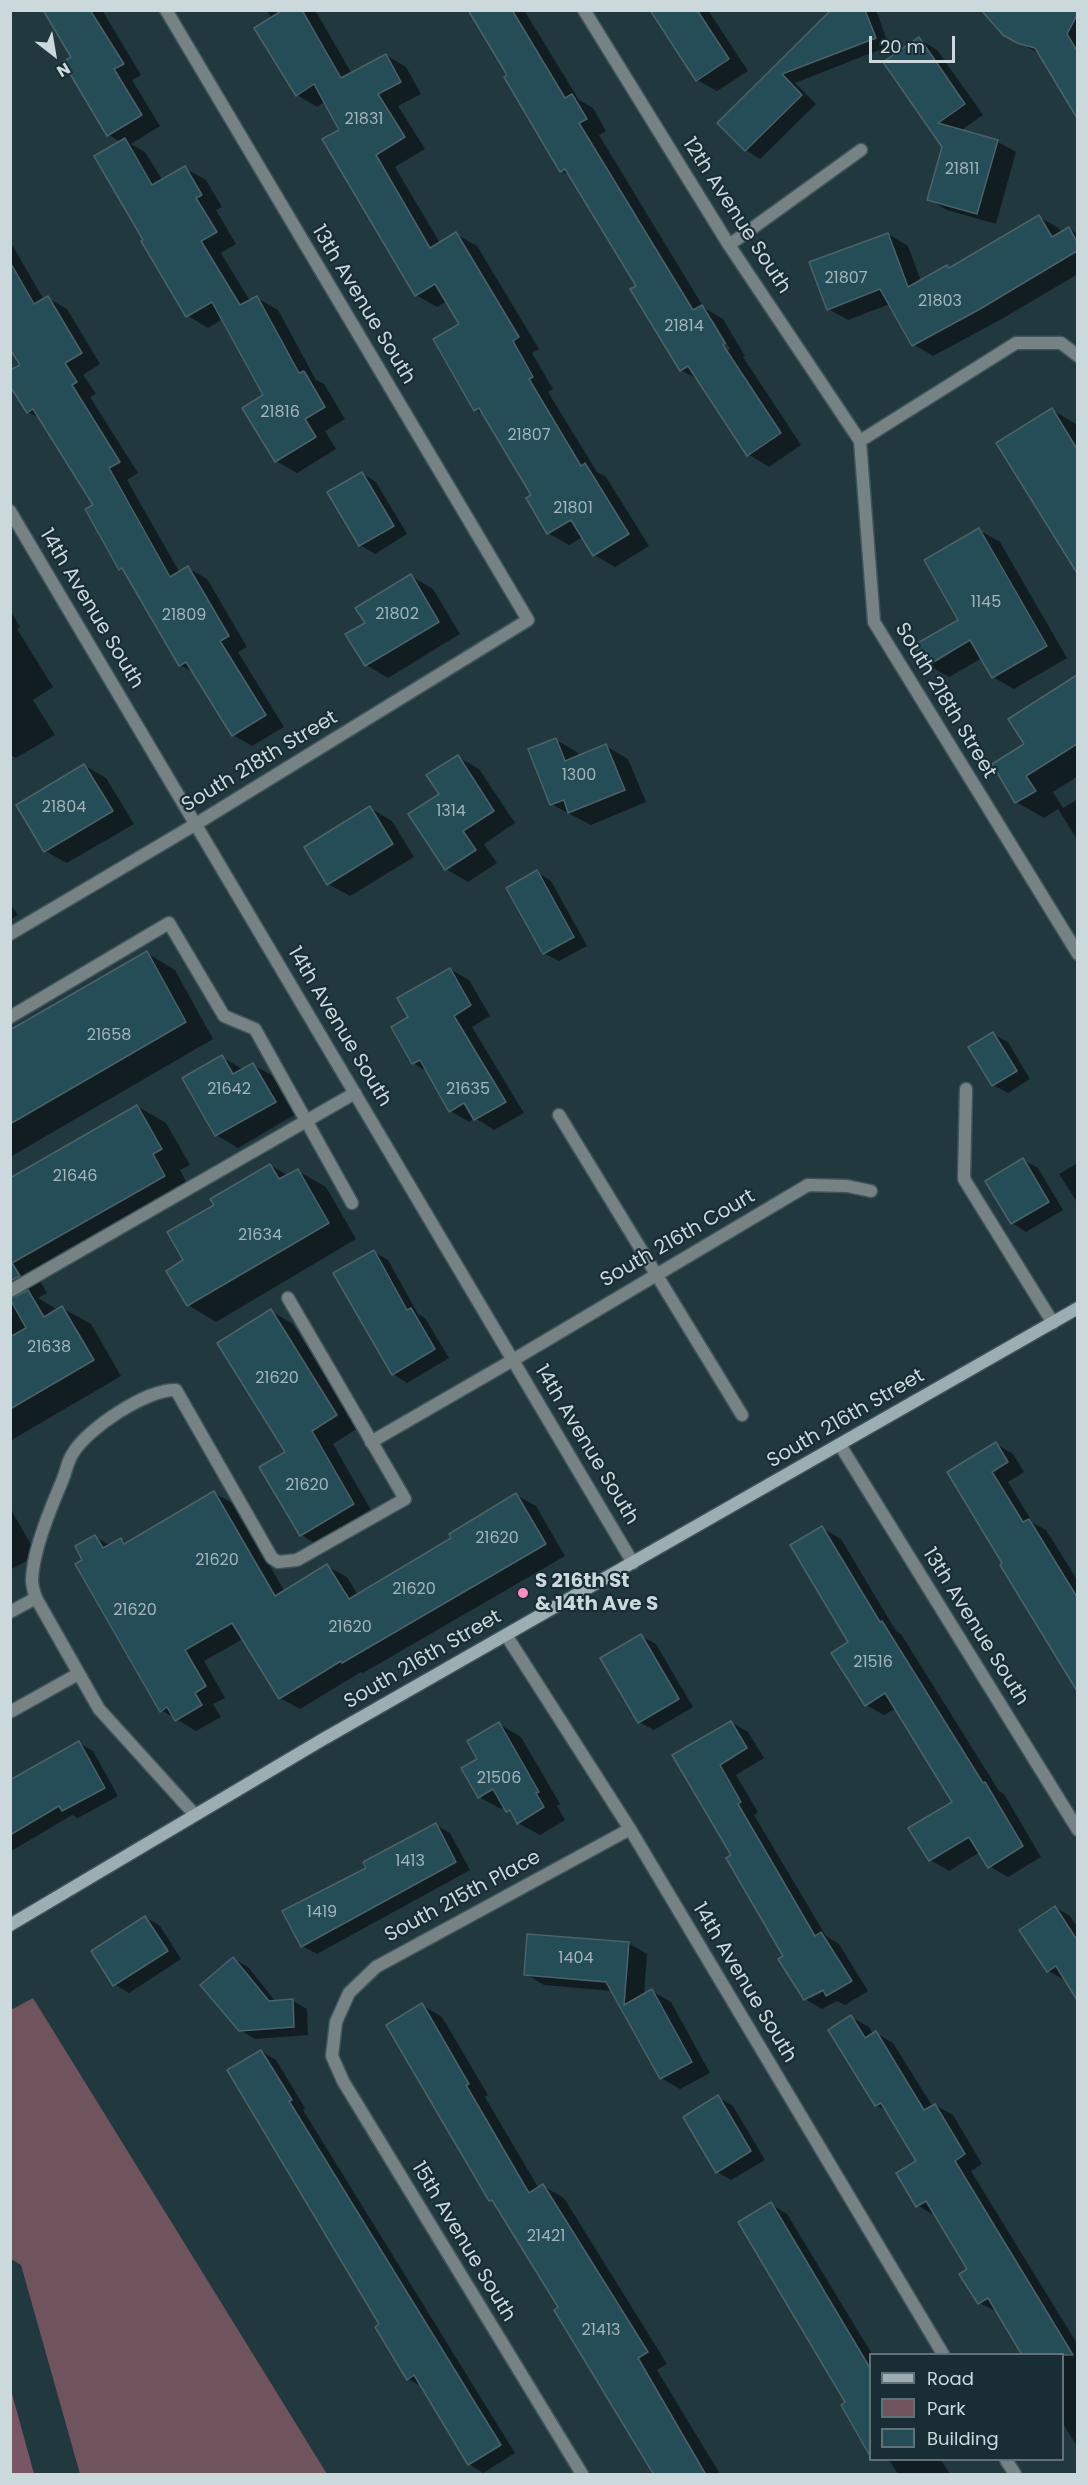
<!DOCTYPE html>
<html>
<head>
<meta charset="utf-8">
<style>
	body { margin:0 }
	#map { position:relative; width:1088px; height:2485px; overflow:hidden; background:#22383f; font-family:Poppins,sans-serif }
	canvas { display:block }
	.frame { position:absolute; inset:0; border:12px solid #cbd8dc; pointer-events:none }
	.legend { position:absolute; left:869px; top:2353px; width:195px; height:108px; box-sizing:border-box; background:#182e34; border:2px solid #607277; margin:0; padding:8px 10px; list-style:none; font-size:18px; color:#cbd8dc }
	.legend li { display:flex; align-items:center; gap:12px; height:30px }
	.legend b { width:30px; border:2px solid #607277 }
	.north { position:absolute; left:24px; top:24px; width:60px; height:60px; -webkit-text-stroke:4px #182e34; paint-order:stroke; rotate:149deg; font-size:16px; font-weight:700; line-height:24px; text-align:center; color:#cbd8dc }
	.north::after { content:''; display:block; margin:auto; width:21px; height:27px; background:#cbd8dc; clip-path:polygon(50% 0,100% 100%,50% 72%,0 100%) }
	.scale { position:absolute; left:869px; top:36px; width:86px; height:27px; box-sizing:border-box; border:3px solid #cbd8dc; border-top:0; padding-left:8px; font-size:18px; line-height:21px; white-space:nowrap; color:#cbd8dc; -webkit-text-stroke:4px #182e34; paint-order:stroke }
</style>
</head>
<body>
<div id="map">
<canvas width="1088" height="2485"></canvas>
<div class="frame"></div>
<ul class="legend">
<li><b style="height:8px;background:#9daeb3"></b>Road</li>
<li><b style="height:16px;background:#6f535d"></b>Park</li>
<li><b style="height:16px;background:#254d58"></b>Building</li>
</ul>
<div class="north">N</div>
<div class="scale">20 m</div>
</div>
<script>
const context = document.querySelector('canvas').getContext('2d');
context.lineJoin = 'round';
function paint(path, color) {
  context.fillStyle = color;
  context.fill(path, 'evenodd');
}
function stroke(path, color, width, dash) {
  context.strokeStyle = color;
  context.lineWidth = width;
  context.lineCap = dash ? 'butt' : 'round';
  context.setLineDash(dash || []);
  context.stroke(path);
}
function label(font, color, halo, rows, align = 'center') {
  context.font = font + ' Poppins,sans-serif';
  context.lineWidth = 4.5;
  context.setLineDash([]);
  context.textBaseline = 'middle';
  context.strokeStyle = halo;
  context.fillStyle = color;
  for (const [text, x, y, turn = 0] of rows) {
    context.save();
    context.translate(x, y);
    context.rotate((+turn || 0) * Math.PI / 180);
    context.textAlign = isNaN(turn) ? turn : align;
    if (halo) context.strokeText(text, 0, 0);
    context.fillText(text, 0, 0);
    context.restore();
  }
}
paint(new Path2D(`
	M33,1998L327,2474H80L21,2265L11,2259V2010Z`), '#6f535d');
paint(new Path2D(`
	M10,2390H11L34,2474H11Z`), '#795664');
paint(new Path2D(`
	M45,10H102L141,75L132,80L160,126L131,144L145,152L163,181L185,168L206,180L222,207L216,210L236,244L221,253L250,301L257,298L278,310L316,380L324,384L345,419L325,431L336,449L297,473L276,461L265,395L223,319L208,328L188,316L143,242L145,240L121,142L109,135L65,62L73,58Z
	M267,10H315L352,74L386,55L406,67L421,94L398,106L425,149L395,167L440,243L456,234L477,246L539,349L532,353L553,389L548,392L597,472L606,477L649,546L615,567L594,555L583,537L569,545L548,533L533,495L485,415L476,410L461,325L447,301L437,307L416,295L341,131L325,102L317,107L297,95L272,19Z
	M469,10H524L579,100L593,108L606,131L599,135L704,308L723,319L745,356L743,357L801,445L769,467L748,454L699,380L681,370L638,287L571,176L561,171L509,75ZM706,315L713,320L730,349L727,351Z
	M652,10H708L748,71L717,91L697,80Z
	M833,10H876L889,46L795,83L816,104L760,159L746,150L719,123Z
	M989,10H1078V113L1040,54L1004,34Z
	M919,39L937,50L983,115L960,131L998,142L1016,152L996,224L947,210L928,199L943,146Z
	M1039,217L1059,228L1062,233L1069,229L1078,234V274L1000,320L933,356L913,344L890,304L848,320L828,309L888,234L908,246L921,281L947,267L950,269Z
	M10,241L44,300L48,298L67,309L100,364L83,375L96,394L90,397L138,473L127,480L180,573L188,568L207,579L247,647L238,652L284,727L252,746L233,735L195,673L180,665L126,572L120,569L95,506L41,419L28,412L22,365L10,346Z
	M1052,410L1078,425V570L998,443Z
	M362,473L376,482L407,534L375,554L360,545Z
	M979,530L1000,542L1067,658L1014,689L993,677L982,658L949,677L928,665L960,620Z
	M411,576L433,589L460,634L388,678L366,665L367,624Z
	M10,610L20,627L17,629L53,687L33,700L55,735L16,758L10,755Z
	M1078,677V776L1053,792L1063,808L1078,799V841L1058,809L1044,818L1016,802L1026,744L1010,719Z
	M556,740L577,752L579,757L606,746L628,759L646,802L591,825L551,804Z
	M458,757L479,769L515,823L484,844L497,863L468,882L446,869L441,794Z
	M84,765L106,778L134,824L67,863L45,851Z
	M370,808L392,821L414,857L350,896L328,884Z
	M537,872L551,881L587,946L559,961L544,953Z
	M10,904L18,915L10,920Z
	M147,953L175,970L213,1039L10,1157V1032Z
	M450,969L469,980L490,1016L472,1027L524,1113L494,1130L475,1118L469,1122L450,1111L428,1072L413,1063L393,1027L410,1017Z
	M993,1034L1008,1042L1030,1079L1008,1093L993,1085Z
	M222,1057L244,1070L253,1065L275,1077L296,1114L238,1148L216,1135Z
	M137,1106L166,1123L190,1165L180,1170L192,1193L40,1281L47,1293L38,1298L58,1310L62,1308L91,1324L121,1376L10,1441V1314L13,1313L10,1309V1179Z
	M1023,1160L1038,1168L1063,1210L1026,1232L1012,1223Z
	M1078,1163V1204L1059,1174Z
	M270,1165L289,1176L298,1171L326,1187L356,1239L216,1322L188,1305L185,1261L216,1206Z
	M374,1252L388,1260L418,1314L425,1318L449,1358L407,1383L393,1374Z
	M271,1311L293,1324L358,1428L333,1444L375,1517L323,1548L301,1535L261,1467L287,1452Z
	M996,1444L1013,1454L1024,1472L1008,1482L1033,1523L1046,1530L1078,1581V1688L1002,1565L1004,1564L949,1472Z
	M214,1493L234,1504L285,1592L327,1566L347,1577L358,1595L453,1538L516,1495L536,1506L565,1556L363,1673L361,1672L300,1709L280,1698L243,1639L204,1661L225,1698L213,1704L221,1717L196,1731L161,1710L84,1561L95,1537L110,1545L121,1539L128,1543Z
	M10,1508L37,1555L10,1570Z
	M822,1528L841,1539L896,1631L901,1634L999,1791L1004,1794L1041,1857L1008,1877L989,1866L980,1852L949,1871L930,1860L954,1802L895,1709L884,1715L866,1705Z
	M641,1636L656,1644L693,1707L654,1730L639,1722Z
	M731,1722L748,1732L764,1758L736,1775L758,1812L754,1815L826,1936L839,1944L868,1991L845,2005L837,2001L822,2009L805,1999L785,1956L733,1855L674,1756ZM828,1985L830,1988L811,1998V1995Z
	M499,1724L521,1737L560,1804L557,1806L565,1820L540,1835L518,1823L514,1815L505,1807L501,1809L479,1797Z
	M79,1743L93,1751L118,1796L78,1818L72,1815L13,1850L10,1849V1782Z
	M436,1825L450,1833L470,1870L317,1954L302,1946L368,1868Z
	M1055,1907L1070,1916L1078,1928V1997L1065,1978L1063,1979L1048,1971Z
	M145,1917L160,1926L181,1959L129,1993L114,1984Z
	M628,1943L647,1954L644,1996L652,1991L671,2002L710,2073L680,2089L661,2078L612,1991L544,1985L526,1974Z
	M233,1958L248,1967L276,2002L293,2001L307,2009L308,2035L255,2039L240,2030Z
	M422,2005L442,2017L488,2095L485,2097L539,2189L543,2186L564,2198L667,2364L657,2370L720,2474H658L560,2308L495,2202L491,2200Z
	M851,2017L869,2027L873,2034L876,2033L893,2043L933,2107L935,2105L953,2115L982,2164L971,2171L1078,2345V2448L1062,2422V2354L998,2312L979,2303L969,2269L935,2216L917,2205L918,2162L888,2112L876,2105Z
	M261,2051L276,2060L305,2108L303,2110L515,2453L483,2473L469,2464L423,2387L408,2379Z
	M718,2097L733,2106L765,2160L731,2180L717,2172Z
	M771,2204L787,2214L872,2354L870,2448L866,2445L848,2403Z
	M889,2460H941L950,2474H898Z`), '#0007');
const building = new Path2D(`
	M43,10H90L124,64L114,69L142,115L107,136L63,62L71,57Z
	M283,10H302L341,78L386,54L401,82L378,94L405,137L376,155L430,248L456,232L519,337L513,341L533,377L529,379L581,466L585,463L629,534L593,556L571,520L547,534L526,498L531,495L479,408L474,411L433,339L459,324L435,284L415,296L322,139L339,130L314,84L296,96L254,28Z
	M468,10H512L565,98L572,94L587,119L579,123L693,310L702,305L725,343L723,345L781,433L747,456L688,366L680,371L630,289L636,286L565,169L560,172L504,77L507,75Z
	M650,10H697L729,59L696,81Z
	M831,10H865L876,38L782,74L802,95L745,151L717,123Z
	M981,10H1077V15L1067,34L1077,51V118L1035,48L1017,43L1003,35Z
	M919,37L965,104L938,123L998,140L977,214L927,200L942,147L883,62Z
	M125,138L152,185L185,166L202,195L196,198L217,232L201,241L240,305L257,296L299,373L304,371L325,407L305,419L316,437L275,462L242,408L263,395L212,302L186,317L141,241L143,240L94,156Z
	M1039,215L1052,237L1069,227L1077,242V251L980,309L912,346L880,289L827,310L809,262L888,233L908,287L947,265L949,268Z
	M10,262L34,304L48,296L82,353L65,363L77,382L72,385L120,462L109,468L170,577L188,566L229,636L220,641L266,715L232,736L186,662L179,666L122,568L119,570L85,509L93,505L33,409L27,413L10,386V370L20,365L10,349Z
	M1052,408L1077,449V573L996,443Z
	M362,472L394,526L359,546L327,492Z
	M979,528L1047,646L992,678L970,640L927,666L914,645L958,620L924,560Z
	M411,574L439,622L365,666L345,634L365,623L355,608Z
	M1077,675V744L1026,776L1036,791L1015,803L992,764L1024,744L1008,719Z
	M556,738L565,761L606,744L625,790L568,813L564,800L550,805L528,749Z
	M458,755L494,811L463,831L476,850L445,870L408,814L439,794L426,775Z
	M84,764L113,811L44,852L16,805Z
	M370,806L393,844L327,885L304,847Z
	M537,870L574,937L543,954L506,888Z
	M147,951L186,1022L10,1124V1030Z
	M450,968L471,1005L454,1016L506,1102L474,1120L464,1103L449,1112L420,1060L412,1064L391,1027L408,1017L397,998Z
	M993,1032L1017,1071L992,1086L968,1047Z
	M222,1055L233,1074L253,1063L276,1102L215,1136L182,1078Z
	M137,1105L162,1149L153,1154L165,1176L12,1263L20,1276L10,1281V1178Z
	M1023,1158L1049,1202L1011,1224L985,1181Z
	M270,1164L279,1179L298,1169L329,1223L187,1306L166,1271L183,1260L167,1232L214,1205L210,1199Z
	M374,1250L407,1310L411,1308L435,1349L392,1375L333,1273Z
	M28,1290L44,1317L62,1306L94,1360L10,1409V1337L26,1328L10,1299Z
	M271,1309L337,1415L312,1431L354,1504L300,1536L259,1467L285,1452L217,1343Z
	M996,1442L1008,1462L992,1472L1023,1522L1029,1519L1077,1597V1691L1000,1565L1002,1563L947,1472Z
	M214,1491L275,1596L327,1564L349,1599L451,1538L449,1534L516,1493L546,1544L342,1663L341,1661L279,1699L232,1623L185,1650L206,1686L195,1693L202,1705L175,1721L167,1707L160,1712L75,1564L82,1560L75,1546L95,1535L103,1548L121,1538L124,1544Z
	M822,1526L880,1622L882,1621L983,1783L985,1782L1023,1846L988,1868L969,1837L929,1861L908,1828L952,1802L885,1693L865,1706L831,1653L848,1642L790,1545Z
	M641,1634L679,1699L638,1723L600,1658Z
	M731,1721L747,1748L720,1765L741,1802L738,1804L815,1936L821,1932L852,1981L826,1996L823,1990L804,2000L778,1959L783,1956L726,1858L731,1855L672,1755Z
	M499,1722L539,1792L536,1793L544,1807L517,1824L510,1810L506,1812L493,1789L478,1798L461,1768L477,1759L467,1741Z
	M79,1741L105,1788L62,1811L59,1806L10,1835V1780Z
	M436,1823L456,1862L301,1947L282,1911L366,1868L363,1862Z
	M1055,1906L1077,1940V2000L1056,1966L1047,1972L1019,1930Z
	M145,1916L168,1951L113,1986L91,1951Z
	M527,1934L629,1942L624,2005L652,1989L692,2062L660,2079L606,1982L524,1975Z
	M233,1957L269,2001L293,1999L294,2027L239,2031L200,1985Z
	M422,2003L469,2084L466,2085L529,2193L543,2184L648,2352L638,2358L706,2475H654L554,2310L558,2307L492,2200L489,2201L386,2025Z
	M851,2015L865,2038L876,2031L924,2110L935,2104L965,2154L955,2161L1073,2355H1022L988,2298L978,2304L959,2274L967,2269L926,2201L916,2207L896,2173L916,2161L881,2103L875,2106L828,2030Z
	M261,2050L292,2100L289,2101L501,2445L468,2465L414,2375L407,2380L375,2327L379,2324L227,2070Z
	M718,2095L751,2151L716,2173L683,2117Z
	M771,2202L870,2368V2456L841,2405L845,2402L738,2222Z`);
paint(building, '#254d58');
stroke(building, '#4a6268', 1.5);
const lane = new Path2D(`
	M10,1017L169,923L224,1016L255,1029L352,1203
	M966,1089L964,1179L1053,1323
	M10,1291L355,1093
	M371,1442L513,1360
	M10,1612L36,1598
	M10,1712L78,1674
	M195,1815L99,1709L36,1598C34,1592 32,1586 32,1580C33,1550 51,1507 63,1479C66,1471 68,1460 73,1453C88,1428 147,1389 176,1390L272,1558L278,1562L297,1560L405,1499L288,1298`);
const street = new Path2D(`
	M584,10L729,245L860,441L874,622L1078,954
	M729,245L861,150
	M860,441L1016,343H1061L1078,356
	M10,511L633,1563
	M10,934L196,824L528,620L166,10
	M559,1115L742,1415
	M513,1360L808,1185L847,1186L871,1191
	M840,1445L1078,1830
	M506,1635L630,1829L943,2354
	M1006,2460L1015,2474
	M582,2474L343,2081L332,2056L336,2022L349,1993L376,1967L630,1829`);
const secondary = new Path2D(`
	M10,1925L320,1741L1078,1308`);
stroke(lane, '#40555b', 15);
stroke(street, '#40555b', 15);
stroke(secondary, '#40555b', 15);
stroke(lane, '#778285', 12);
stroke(street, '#778285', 12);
stroke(secondary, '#9daeb3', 12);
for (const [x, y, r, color] of [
	[523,1593,6,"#fe8ebe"]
]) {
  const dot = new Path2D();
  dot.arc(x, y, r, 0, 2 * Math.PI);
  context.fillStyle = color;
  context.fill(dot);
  stroke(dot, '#182e34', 2);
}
label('16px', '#a2b5bb', null, [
	["21831",364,120],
	["21811",962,170],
	["21807",846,279],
	["21803",940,302],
	["21814",684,327],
	["21816",280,413],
	["21807",529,436],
	["21801",573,509],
	["1145",986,603],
	["21802",397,615],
	["21809",184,616],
	["1300",579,776],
	["21804",64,808],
	["1314",451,812],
	["21658",109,1036],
	["21642",229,1090],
	["21635",468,1090],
	["21646",75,1177],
	["21634",260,1236],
	["21638",49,1348],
	["21620",277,1379],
	["21620",307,1486],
	["21620",497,1539],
	["21620",217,1561],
	["21620",414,1590],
	["21620",135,1611],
	["21620",350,1628],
	["21516",873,1663],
	["21506",499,1779],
	["1413",410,1862],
	["1419",322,1913],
	["1404",576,1959],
	["21421",546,2237],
	["21413",601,2331]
]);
label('20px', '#cbd8dc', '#182e34', [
	["12th Avenue South",736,216,57],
	["13th Avenue South",363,305,59],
	["14th Avenue South",91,609,59],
	["South 218th Street",945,701,59],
	["South 218th Street",260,762,-31],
	["14th Avenue South",339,1027,59],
	["South 216th Court",678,1239,-30],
	["South 216th Street",846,1419,-30],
	["14th Avenue South",586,1445,59],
	["13th Avenue South",975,1627,58],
	["South 216th Street",423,1660,-30],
	["South 215th Place",463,1897,-28],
	["14th Avenue South",744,1983,59],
	["15th Avenue South",463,2242,59]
]);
label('bold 20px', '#cbd8dc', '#182e34', [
	["S 216th St",535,1582],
	["& 14th Ave S",535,1605]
], 'left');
</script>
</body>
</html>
